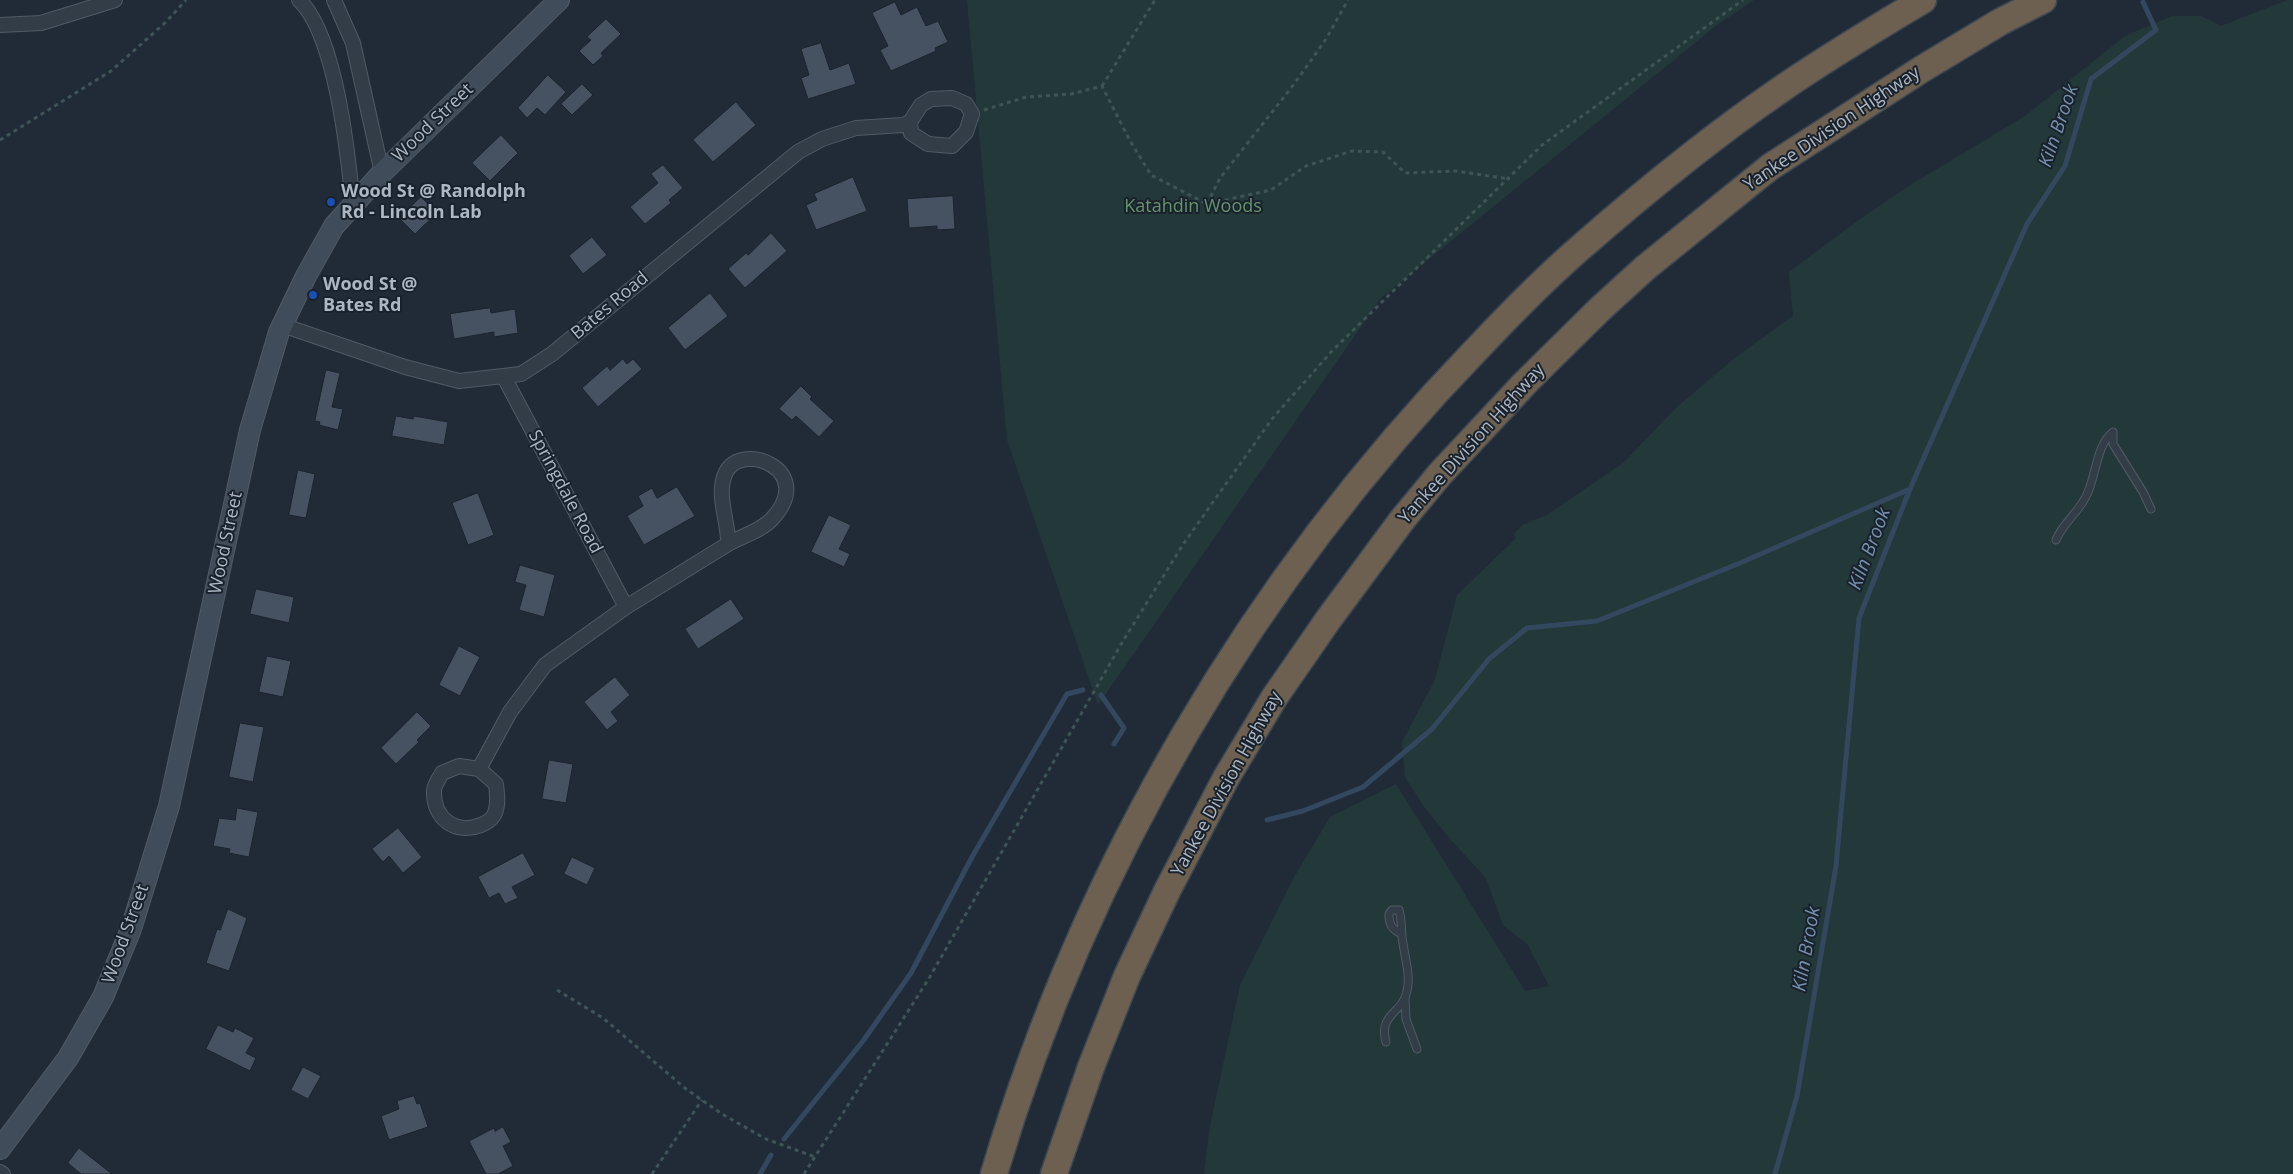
<!DOCTYPE html>
<html>
<head>
<meta charset="utf-8">
<style>
	body { margin:0 }
	canvas { display:block; background:#202b37 }
</style>
</head>
<body>
<canvas width="2293" height="1174"></canvas>
<script>
const context = document.querySelector('canvas').getContext('2d');
context.lineJoin = 'round';
function paint(path, color) {
  context.fillStyle = color;
  context.fill(path, 'evenodd');
}
function stroke(path, color, width, dash) {
  context.strokeStyle = color;
  context.lineWidth = width;
  context.lineCap = dash ? 'butt' : 'round';
  context.setLineDash(dash || []);
  context.stroke(path);
}
function label(font, color, halo, rows, align = 'center') {
  context.font = font + ' "Open Sans",sans-serif';
  context.lineWidth = 4;
  context.setLineDash([]);
  context.textBaseline = 'middle';
  context.strokeStyle = halo;
  context.fillStyle = color;
  for (const [text, x, y, turn = 0] of rows) {
    context.save();
    context.translate(x, y);
    context.rotate((+turn || 0) * Math.PI / 180);
    context.textAlign = isNaN(turn) ? turn : align;
    if (halo) context.strokeText(text, 0, 0);
    context.fillText(text, 0, 0);
    context.restore();
  }
}
paint(new Path2D(`
	M967,0H1754L1717,25L1381,298L1098,705L1007,440Z
	M2287,0H2293V1174H1204L1210,1126L1240,985L1293,879L1330,817L1396,784L1525,991L1549,986L1528,945L1503,925L1486,878L1451,840L1425,808L1405,777L1402,742L1435,680L1457,595L1516,538L1514,534L1522,525L1547,515L1623,463L1678,406L1736,357L1793,316L1789,272L1856,222L1907,187L2025,116L2125,36L2172,16H2201L2221,26Z`), '#233839');
stroke(new Path2D(`
	M1101,695L1124,728L1114,744
	M1267,820L1303,811L1363,787L1432,729L1489,659L1527,628L1597,621L1740,563L1910,489
	M784,1139L863,1041L911,973L972,857L1067,694L1083,690
	M760,1174L771,1155
	M1775,1174L1797,1096L1836,866L1859,618L1910,489L2027,224L2065,166L2091,79L2156,30L2143,2`), '#33485f', 5);
const building = new Path2D(`
	M895,2L901,15L917,7L926,26L938,21L948,42L935,48L936,51L891,71L880,50L888,46L872,13Z
	M606,19L621,34L601,53L603,56L593,65L579,51L591,40L587,37Z
	M821,43L830,70L849,63L856,84L808,99L801,78L809,75L801,49Z
	M548,75L566,92L545,115L537,108L527,118L518,108Z
	M582,84L593,95L572,115L561,104Z
	M736,102L756,125L713,162L693,140Z
	M501,135L518,153L490,181L472,163Z
	M663,165L683,188L669,200L671,203L645,224L630,207L658,183L651,174Z
	M853,177L867,211L816,230L806,205L817,200L814,194Z
	M953,196L955,229L937,230V226L909,228L907,199Z
	M421,197L437,213L415,234L399,218Z
	M771,233L787,251L745,288L728,269L746,253L748,255Z
	M592,237L607,255L583,274L569,256Z
	M710,293L728,316L685,350L668,328Z
	M490,308L491,313L515,309L518,333L494,337V332L454,339L450,314Z
	M623,359L627,364L633,359L642,369L598,407L582,388L607,366L610,370Z
	M326,370L340,373L332,407L343,409L338,430L319,425L320,422L315,421Z
	M801,386L812,397L810,399L834,421L819,437L796,416L792,420L779,409Z
	M396,416L413,419L414,416L448,422L444,445L392,436Z
	M298,470L315,474L306,518L289,515Z
	M677,487L695,516L644,545L627,516L643,506L638,496L652,488L657,498Z
	M478,493L494,535L468,545L452,503Z
	M829,515L851,525L839,549L850,554L844,567L811,552Z
	M520,565L555,575L544,617L519,610L526,585L515,582Z
	M256,589L294,597L289,623L250,614Z
	M731,599L744,619L698,649L685,629Z
	M459,646L480,657L460,696L439,685Z
	M267,656L291,661L283,697L259,692Z
	M615,677L630,695L611,712L618,721L607,730L584,702Z
	M417,712L431,726L417,740L419,742L396,764L381,748Z
	M240,723L264,727L253,782L229,777Z
	M549,760L573,764L566,803L542,799Z
	M237,808L258,812L249,857L229,853L230,849L213,846L219,818L235,820Z
	M398,828L422,857L403,873L389,856L383,862L372,849Z
	M523,853L535,875L512,887L518,898L505,904L499,893L489,898L478,877Z
	M572,857L595,868L587,885L564,874Z
	M228,909L247,918L229,971L206,963L217,929L220,930Z
	M218,1025L233,1032L235,1028L254,1038L246,1053L256,1058L250,1071L206,1049Z
	M303,1067L321,1076L308,1099L291,1090Z
	M414,1096L417,1104L420,1103L428,1127L389,1140L381,1116L399,1109L397,1101Z
	M503,1127L511,1142L503,1146L513,1166L498,1174H486L469,1141L494,1128L495,1131Z
	M79,1148L112,1174H81L68,1163Z`);
paint(building, '#465261');
stroke(building, '#1b242e', 1);
const lane = new Path2D(`
	M2056,540C2063,522 2081,511 2088,492C2096,474 2097,444 2113,432V444L2143,492L2151,509
	M1405,997L1406,1019L1417,1049
	M1386,1042C1378,1013 1403,1014 1407,991C1411,974 1404,955 1402,937C1401,927 1402,920 1399,910H1392L1389,914C1389,923 1391,928 1398,932`);
const street = new Path2D(`
	M299,0C336,35 348,154 353,205
	M334,0L353,43L382,173
	M0,25L41,23L115,0
	M282,325L405,367L459,381L521,374L552,354L798,152L822,139L856,128L903,125L910,122L911,133L928,144L952,146L966,132L972,114L966,104L952,98L931,99L921,105L910,122
	M504,377L626,607L728,544C729,521 715,495 726,472C743,440 817,471 772,519C761,531 742,536 728,544
	M479,769L496,784C497,794 499,806 494,815C491,820 486,823 481,825C456,835 433,819 434,791C434,785 439,779 442,773L459,766L479,769L510,712L545,665L626,607
	M0,1172L3,1174`);
const secondary = new Path2D(`
	M0,1149L68,1058L103,997L131,929L169,806L250,430L279,332L306,276L334,226L382,173L559,0`);
const highway = new Path2D(`
	M994,1174C1085,867 1253,580 1476,350C1509,315 1543,280 1580,248C1644,192 1710,138 1780,90C1826,58 1875,29 1923,0
	M1054,1174L1091,1067L1127,976L1167,891L1226,778L1274,698L1328,620L1402,520L1440,474L1526,382L1600,309L1645,268L1770,167L1922,69L2000,22L2043,0`);
stroke(lane, '#515a65', 9);
stroke(street, '#515a65', 16);
stroke(secondary, '#515a65', 22);
stroke(highway, '#3e4752', 29);
stroke(new Path2D(`
	M1102,86L1155,0
	M984,110L1026,97L1071,94L1102,86L1129,139L1151,175L1207,204L1271,190L1306,166L1352,151L1383,152L1405,173L1455,171L1510,179
	M0,140L111,71L166,22L186,0
	M1207,204L1220,178L1295,83L1326,39L1348,0
	M557,990L603,1018L686,1089L722,1114L766,1139L815,1157
	M652,1174L702,1100
	M804,1174L928,980L1123,641L1184,543L1272,419L1332,351L1542,145L1743,0`), '#3f5455', 3, [4, 4]);
stroke(lane, '#333d47', 7);
stroke(street, '#333d47', 14);
stroke(secondary, '#414c5a', 20);
stroke(highway, '#6d6050', 26);
for (const [x, y, r, color] of [
	[331,202,5,"#1a4fb4"],
	[313,295,5,"#1a4fb4"]
]) {
  const dot = new Path2D();
  dot.arc(x, y, r, 0, 2 * Math.PI);
  context.fillStyle = color;
  context.fill(dot);
  stroke(dot, '#19222c', 2);
}
label('18px', '#adb7c4', '#19222c', [
	["Wood Street",433,123,-44],
	["Yankee Division Highway",1832,129,-34],
	["Bates Road",610,306,-40],
	["Yankee Division Highway",1472,444,-48],
	["Springdale Road",565,492,62],
	["Wood Street",226,543,-78],
	["Yankee Division Highway",1227,784,-61],
	["Wood Street",126,934,-70]
]);
label('bold 18px', '#adb7c4', '#19222c', [
	["Wood St @ Randolph",341,192],
	["Rd - Lincoln Lab",341,213],
	["Wood St @",323,285],
	["Bates Rd",323,306]
], 'left');
label('18px', '#65946d', '#19222c', [
	["Katahdin Woods",1193,207]
]);
label('italic 19px', '#7590ad', '#19222c', [
	["Kiln Brook",2059,126,-71],
	["Kiln Brook",1870,549,-69],
	["Kiln Brook",1807,949,-80]
]);
</script>
</body>
</html>
